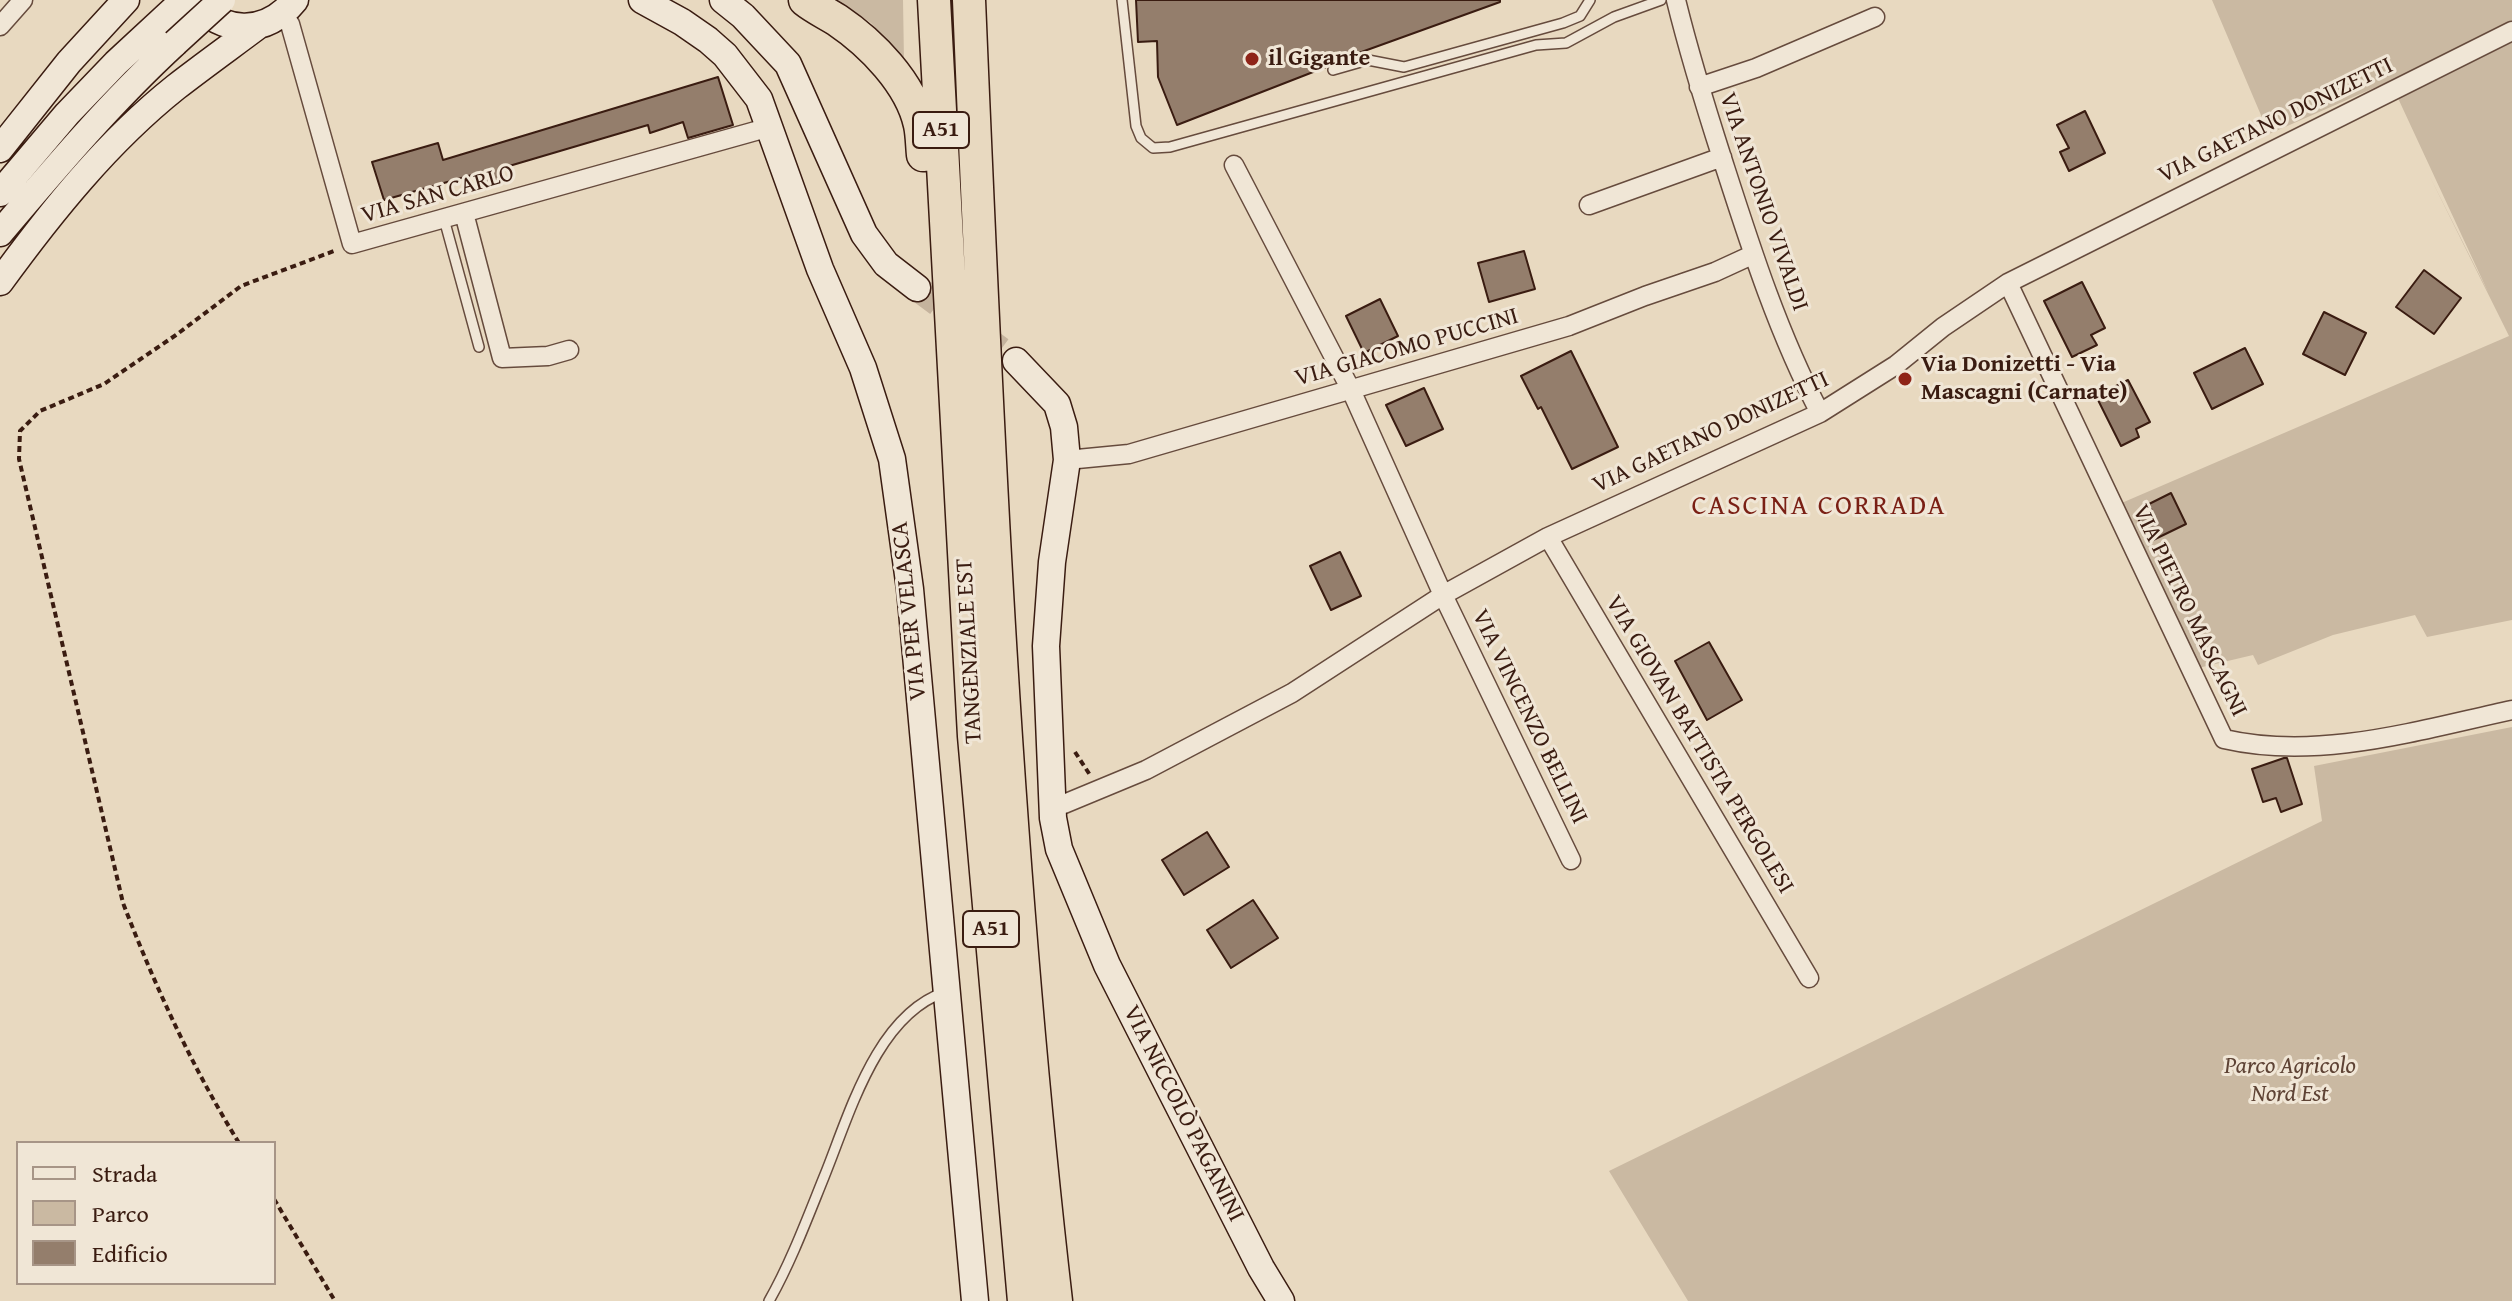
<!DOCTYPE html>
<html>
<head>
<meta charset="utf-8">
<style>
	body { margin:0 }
	#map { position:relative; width:2512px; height:1301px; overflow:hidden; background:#e8d9c0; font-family:"Gentium Book Plus",serif }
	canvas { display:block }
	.legend { position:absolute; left:16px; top:1141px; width:260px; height:144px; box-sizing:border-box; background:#f0e6d6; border:2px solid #a79587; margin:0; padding:10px 14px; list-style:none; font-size:24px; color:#3a1c11 }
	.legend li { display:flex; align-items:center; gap:16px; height:40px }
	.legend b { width:40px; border:2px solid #a79587 }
</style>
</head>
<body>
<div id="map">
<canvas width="2512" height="1301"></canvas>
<ul class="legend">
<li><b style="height:10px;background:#f0e6d6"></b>Strada</li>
<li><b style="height:22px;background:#cab9a2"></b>Parco</li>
<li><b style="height:22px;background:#947e6c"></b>Edificio</li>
</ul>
</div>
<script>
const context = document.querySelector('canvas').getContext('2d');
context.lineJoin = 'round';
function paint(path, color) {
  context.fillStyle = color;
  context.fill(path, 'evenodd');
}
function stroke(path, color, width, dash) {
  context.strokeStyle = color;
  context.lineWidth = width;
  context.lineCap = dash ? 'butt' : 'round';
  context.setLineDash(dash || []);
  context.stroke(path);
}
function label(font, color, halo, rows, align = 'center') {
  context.font = font + ' "Gentium Book Plus",serif';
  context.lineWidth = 6;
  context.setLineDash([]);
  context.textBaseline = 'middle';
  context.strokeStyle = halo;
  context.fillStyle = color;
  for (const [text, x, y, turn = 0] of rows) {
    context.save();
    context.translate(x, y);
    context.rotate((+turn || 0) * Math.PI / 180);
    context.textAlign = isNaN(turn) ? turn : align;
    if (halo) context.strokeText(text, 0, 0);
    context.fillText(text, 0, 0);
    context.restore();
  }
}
paint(new Path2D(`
	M836,0H903L904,61L871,23Z
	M2212,0H2512V620L2427,637L2415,615L2333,635L2258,665L2253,655L2194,669L2117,505L2509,336L2430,177L2488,292L2390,81L2269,134Z
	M2512,727V1301H1688L1609,1171L2322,821L2314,766Z`), '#cab9a2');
const building = new Path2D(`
	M1136,0H1500V2L1331,63L1326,67L1177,125L1158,77L1157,41L1138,42Z
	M718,77L733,125L688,138L683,122L650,133L648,125L499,169L503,180L483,187L479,173L384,200L372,162L438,143L443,160Z
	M2085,111L2105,153L2069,171L2060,152L2069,148L2057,125Z
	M1524,251L1535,289L1489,302L1478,263Z
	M2424,270L2461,298L2434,334L2396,307Z
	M2082,282L2105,328L2091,335L2097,345L2072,357L2044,301Z
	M1380,299L1398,336L1364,353L1346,316Z
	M2324,312L2366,333L2345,375L2303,354Z
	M2245,348L2263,384L2212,409L2194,373Z
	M1571,351L1618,447L1572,469L1541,407L1538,409L1521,376Z
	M2128,380L2150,422L2136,429L2139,437L2121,446L2096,396Z
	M1424,388L1443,429L1406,446L1386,405Z
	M2171,493L2186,524L2149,542L2138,518L2152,511L2149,504Z
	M1340,552L1361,596L1331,610L1310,566Z
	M1709,642L1742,700L1707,720L1675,661Z
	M2284,758H2287L2302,804L2281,812L2276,798L2263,802L2252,769Z
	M1207,832L1229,867L1184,895L1162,860Z
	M1253,900L1278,938L1231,968L1207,930Z`);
paint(building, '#947e6c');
stroke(building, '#3a1c11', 2);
stroke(new Path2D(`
	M917,288L1016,361`), '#c5b39d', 26, [26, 13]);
const lane = new Path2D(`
	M1122,0L1136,126L1141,138L1153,148L1170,147L1536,45L1566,43L1614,17L1661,0
	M1333,70L1368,60L1404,67L1563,23L1580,16L1590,0
	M444,219L479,347
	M769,1301C791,1262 807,1219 824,1177C849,1116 876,1015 945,992`);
const street = new Path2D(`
	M1676,0C1689,53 1705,105 1722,158C1750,245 1777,331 1820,413
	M282,14L290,24L352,244L770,127
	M0,26L23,0
	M1699,87L1756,68L1875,17
	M1234,165L1351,390L1443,595L1571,860
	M1589,205L1722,157
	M464,213L502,358L548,356L569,350
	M2008,283L2224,739C2319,761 2419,730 2512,710
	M1067,460L1129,454L1569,326L1645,296L1715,272L1752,255
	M1548,537L1809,978
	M1064,804L1146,770L1292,693L1443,595L1548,537L1820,413L1896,365L1943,327L2008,283L2512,31`);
const secondary = new Path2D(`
	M192,0C222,34 265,37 295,0
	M642,0L682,22L708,40L725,55L759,99L820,269L863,368L892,459L910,589L975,1301
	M723,0L743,16L788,64L864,234L886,264L917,288
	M0,149L69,62L126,0
	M0,193L67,114L116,63L184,0
	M0,233C56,167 111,102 175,43
	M0,282C51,212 107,142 176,87C203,66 231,46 259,25
	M1016,361L1057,404L1064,427L1067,460L1052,562L1046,646L1053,818L1059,849L1107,965L1261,1268L1281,1301`);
const highway = new Path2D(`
	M805,0C815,8 826,13 837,20C871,43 911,83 920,125C922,134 922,145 923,155
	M934,0L974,736L1024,1301
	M969,0C987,434 1006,869 1056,1301`);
stroke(lane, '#664b3d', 12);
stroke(street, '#664b3d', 21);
stroke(secondary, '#3a1c11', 29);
stroke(highway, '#3a1c11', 35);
stroke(new Path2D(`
	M1075,752L1090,775
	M239,1143C192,1067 155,986 123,903L19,459L20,431L40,411L104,384L176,335L241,286L334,251
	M274,1199L335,1301`), '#3a1c11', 4, [6, 4]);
stroke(lane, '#f0e6d6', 9);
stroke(street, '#f0e6d6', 18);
stroke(secondary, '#f0e6d6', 26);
stroke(highway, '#e8d9c0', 32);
const secondaryBridge = new Path2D(`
	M175,43L222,0`);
stroke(secondaryBridge, '#3a1c11', 29, []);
stroke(secondaryBridge, '#f0e6d6', 26);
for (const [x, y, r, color] of [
	[1252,59,8,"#8f2418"],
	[1905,379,8,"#8f2418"]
]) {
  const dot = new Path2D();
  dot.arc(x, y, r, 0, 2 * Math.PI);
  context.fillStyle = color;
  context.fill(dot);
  stroke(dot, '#f0e6d6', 3);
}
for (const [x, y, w] of [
	[941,130,56],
	[991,929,56]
]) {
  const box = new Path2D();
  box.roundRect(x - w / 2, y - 18, w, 36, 6);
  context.fillStyle = '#f0e6d6';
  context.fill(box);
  stroke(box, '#3a1c11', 2);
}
label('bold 22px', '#3a1c11', null, [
	["A51",941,130],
	["A51",991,929]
]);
label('bold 24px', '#3a1c11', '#f0e6d6', [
	["il Gigante",1268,59],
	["Via Donizetti - Via",1921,365],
	["Mascagni (Carnate)",1921,393]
], 'left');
label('24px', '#3a1c11', '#f0e6d6', [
	["VIA GAETANO DONIZETTI",2276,121,-26],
	["VIA SAN CARLO",438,195,-16],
	["VIA ANTONIO VIVALDI",1763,202,71],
	["VIA GIACOMO PUCCINI",1407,348,-16],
	["VIA GAETANO DONIZETTI",1711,433,-25],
	["VIA PER VELASCA",910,611,-96],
	["VIA PIETRO MASCAGNI",2189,611,64],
	["TANGENZIALE EST",970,651,-93],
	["VIA VINCENZO BELLINI",1529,717,64],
	["VIA GIOVAN BATTISTA PERGOLESI",1699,745,59],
	["VIA NICCOLÒ PAGANINI",1183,1114,63]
]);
label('italic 24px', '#5e4335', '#f0e6d6', [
	["Parco Agricolo",2290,1067],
	["Nord Est",2290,1095]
]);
context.letterSpacing = '2px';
label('28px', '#7a1f14', '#f0e6d6', [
	["CASCINA CORRADA",1819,507]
]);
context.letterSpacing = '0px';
</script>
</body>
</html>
